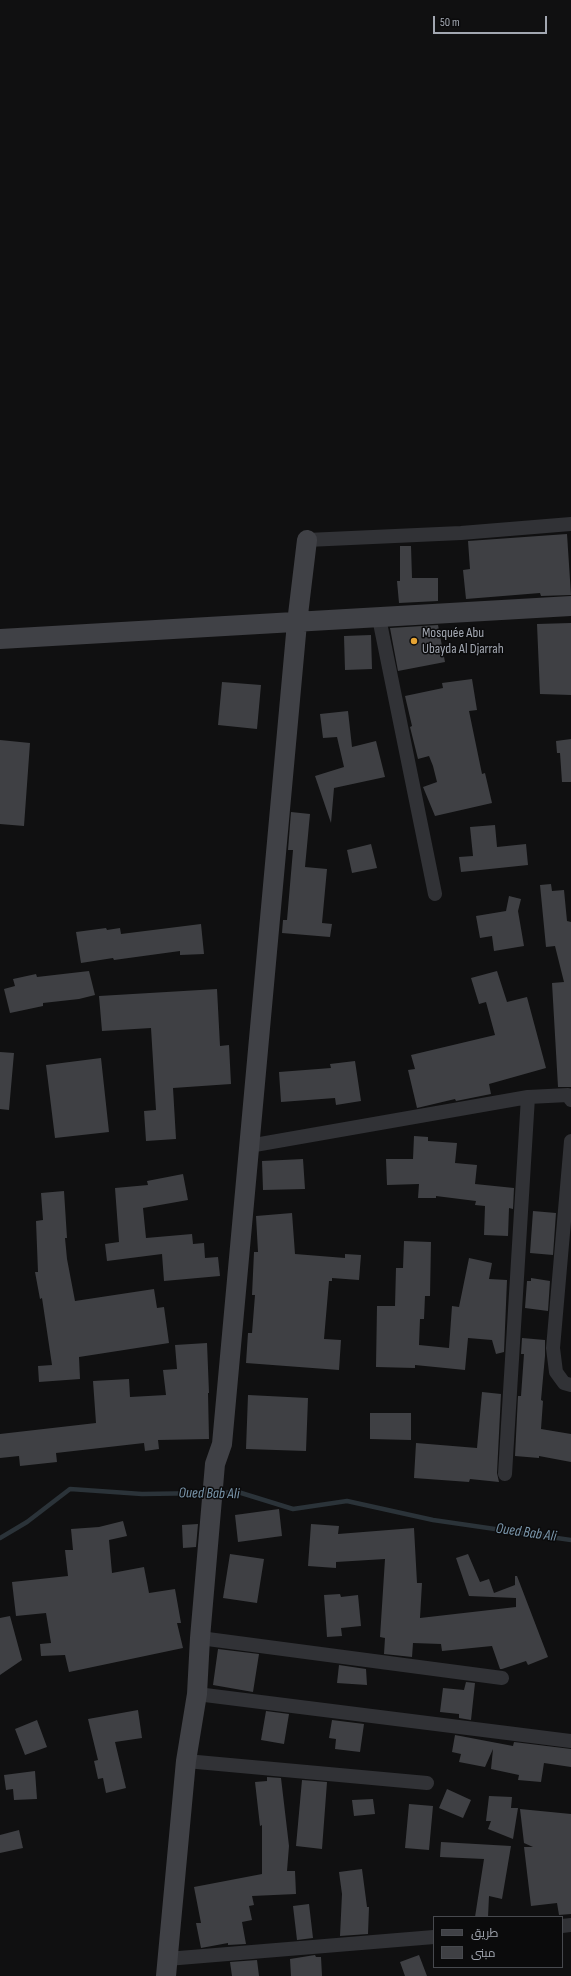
<!DOCTYPE html>
<html>
<head>
<meta charset="utf-8">
<style>
	body { margin:0 }
	#map { position:relative; width:571px; height:1976px; overflow:hidden; background:#101011; font-family:"Sofia Sans Condensed",Cairo,sans-serif }
	canvas { display:block }
	.legend { position:absolute; left:433px; top:1916px; width:130px; height:52px; box-sizing:border-box; background:#0b0b0c; border:1px solid #47494e; margin:0; padding:5px 7px; list-style:none; font-size:12px; color:#a2a7b1 }
	.legend li { display:flex; align-items:center; gap:8px; height:20px }
	.legend b { width:20px; border:1px solid #47494e }
	.scale { position:absolute; left:433px; top:16px; width:114px; height:18px; box-sizing:border-box; border:2px solid #a2a7b1; border-top:0; padding-left:5px; font-size:12px; line-height:14px; white-space:nowrap; color:#a2a7b1; -webkit-text-stroke:3px #0b0b0c; paint-order:stroke }
</style>
</head>
<body>
<div id="map">
<canvas width="571" height="1976"></canvas>
<ul class="legend">
<li><b style="height:5px;background:#404146"></b>طريق</li>
<li><b style="height:11px;background:#3f4044"></b>مبنى</li>
</ul>
<div class="scale">50 m</div>
</div>
<script>
const context = document.querySelector('canvas').getContext('2d');
context.lineJoin = 'round';
function stroke(path, color, width, dash) {
  context.strokeStyle = color;
  context.lineWidth = width;
  context.lineCap = dash ? 'butt' : 'round';
  context.setLineDash(dash || []);
  context.stroke(path);
}
function paint(path, color) {
  context.fillStyle = color;
  context.fill(path, 'evenodd');
}
function label(font, color, halo, rows, align = 'center') {
  context.font = font + ' "Sofia Sans Condensed",sans-serif';
  context.lineWidth = 3;
  context.setLineDash([]);
  context.textBaseline = 'middle';
  context.strokeStyle = halo;
  context.fillStyle = color;
  for (const [text, x, y, turn = 0] of rows) {
    context.save();
    context.translate(x, y);
    context.rotate((+turn || 0) * Math.PI / 180);
    context.textAlign = isNaN(turn) ? turn : align;
    if (halo) context.strokeText(text, 0, 0);
    context.fillText(text, 0, 0);
    context.restore();
  }
}
stroke(new Path2D(`
	M217,1493L238,1492L293,1509L347,1501L433,1520L571,1540
	M0,1538L27,1522L70,1489L142,1494L208,1493`), '#2b3339', 4.5);
paint(new Path2D(`
	M567,534L571,595L541,596L540,593L466,599L463,570L470,569L468,541Z
	M400,546H411L412,578H438V601L399,603L397,581H400Z
	M571,623V695L540,694L537,624Z
	M438,625L445,662L398,671L390,628Z
	M371,635L372,669L345,670L344,636Z
	M472,679L477,710L469,711L482,774L485,773L492,803L435,816L423,787L437,782L433,766L429,756L418,759L410,727L412,726L405,696L443,688L442,683Z
	M222,682L261,685L257,729L218,725Z
	M348,711L352,747L376,741L385,777L334,788L331,823L315,776L344,767L337,737L323,738L320,714Z
	M571,739V782H562L560,753H557L556,741Z
	M0,740L30,743L24,826L0,824Z
	M291,812L310,814L305,867L327,869L322,923L332,924L330,937L282,933L283,920H287L293,850H288Z
	M495,825L497,847L526,844L528,865L461,872L459,857L473,856L470,827Z
	M371,844L377,868L352,873L347,850Z
	M551,884L552,891L564,890L567,921L571,922V1087H558L552,983L564,982L555,946L546,947L540,885Z
	M509,896L521,899L518,911L524,946L494,951L492,936L480,938L476,916L506,911Z
	M201,924L204,954L180,955V951L114,960L113,958L81,963L76,932L106,928L107,930L120,928L121,934Z
	M89,971L95,995L79,999L43,1003V1006L10,1013L4,989L15,986L13,979L36,974L37,977Z
	M497,971L507,1002L527,997L546,1068L489,1084L491,1094L456,1101L455,1099L417,1108L408,1070L415,1069L411,1055L495,1035L486,1002L479,1004L471,978Z
	M217,989L220,1046L229,1045L231,1084L173,1088L176,1139L146,1141L144,1111L156,1110L151,1028L102,1031L99,996Z
	M0,1052L14,1053L9,1110L0,1109Z
	M101,1058L109,1132L55,1138L46,1065Z
	M355,1061L361,1101L336,1105L335,1098L281,1102L279,1072L331,1068L330,1064Z
	M414,1136L428,1137V1141L457,1143L455,1163L477,1165L475,1184L514,1188L513,1209L509,1208L508,1236L484,1235L485,1206L475,1205L476,1201L436,1196V1198H418L419,1184L387,1185L386,1159H413Z
	M303,1159L305,1189L263,1190L262,1161Z
	M183,1174L188,1200L143,1208L146,1238L192,1234L193,1244L204,1243L205,1258L218,1257L220,1276L164,1281L162,1254L107,1261L105,1244L119,1242L115,1188L148,1185L147,1181Z
	M64,1191L67,1238H65L67,1259L75,1301L154,1289L157,1308L164,1307L169,1343L79,1357L80,1379L39,1382L38,1366L52,1365L42,1298L40,1299L35,1272H38L36,1221L43,1220L41,1193Z
	M533,1211L556,1213L553,1255L530,1253Z
	M292,1213L295,1254L345,1258V1254L361,1255L359,1280L332,1278V1281H329L324,1339L341,1340L339,1370L246,1363L248,1333H252L255,1295H252L254,1252H258L256,1216Z
	M404,1241L431,1242L430,1296H425L424,1319H420L419,1345L449,1348L452,1306L459,1307L469,1258L492,1263L489,1279L507,1280L504,1352L496,1354L492,1340L468,1338L465,1370L415,1365V1368L376,1367L377,1306H395L396,1268H403Z
	M531,1278L550,1281L548,1311L525,1308L527,1281H531Z
	M522,1338L545,1340V1356L541,1400L543,1401L541,1429L571,1434V1462L539,1456V1458L515,1456L518,1396H521L524,1354H521Z
	M207,1343L209,1393H208L209,1439L158,1440L159,1449L145,1451L144,1443L56,1453L57,1462L20,1466L19,1456L0,1458V1434L96,1423L93,1381L129,1379L130,1397L166,1395L163,1370L177,1369L175,1345Z
	M482,1392L501,1394L497,1473L499,1482L470,1479L469,1482L414,1478L416,1443L477,1448Z
	M248,1395L308,1398L306,1451L246,1449Z
	M370,1413H411V1440L370,1439Z
	M279,1509L282,1536L238,1542L235,1515Z
	M123,1521L127,1536L109,1540L112,1573L144,1567L149,1593L175,1589L181,1623H177L183,1648L69,1672L65,1655L41,1656L40,1644L51,1643L46,1613L16,1616L12,1582L68,1576L65,1550H73L71,1529L99,1527Z
	M198,1524L196,1547L183,1548L182,1525Z
	M311,1524L339,1526L338,1534L414,1528L417,1583H422L420,1618L516,1607V1598L469,1596L456,1558L468,1554L480,1582L489,1579L494,1593L515,1585V1576H517L548,1657L528,1665L526,1661L502,1669H500L492,1646L442,1651L441,1644L413,1643L412,1657L384,1654L385,1638L380,1637L385,1559L336,1562V1568L308,1566Z
	M230,1554L264,1559L257,1603L223,1598Z
	M340,1594L341,1597L358,1595L361,1626L341,1628L342,1636L327,1637L324,1595Z
	M10,1616L22,1660L0,1675V1618Z
	M218,1649L259,1654L253,1692L213,1685Z
	M339,1665L366,1669L367,1685L337,1683Z
	M466,1682L475,1683L471,1720L459,1718V1714L440,1712L443,1688L464,1690Z
	M138,1710L142,1738L115,1742L126,1788L106,1793L103,1778L98,1779L94,1761L98,1760L88,1719Z
	M266,1711L289,1714L284,1744L261,1740Z
	M37,1720L47,1747L25,1755L15,1729Z
	M332,1720L364,1724L360,1752L335,1749L336,1739L329,1738Z
	M455,1735L513,1746L514,1742L571,1749V1767L544,1763L541,1782L518,1780L519,1775L491,1769L493,1749L485,1767L459,1762L461,1754L452,1752Z
	M35,1771L37,1799L14,1800L13,1789L6,1790L4,1775Z
	M267,1777L281,1778L289,1846L287,1871H295L296,1894L252,1896L254,1905L249,1906L252,1920L242,1922L246,1944L228,1945V1943L201,1948L196,1923H201L194,1887L262,1874V1825L260,1826L255,1782L267,1781Z
	M302,1780L327,1782L322,1849L296,1846Z
	M447,1789L471,1800L463,1818L439,1808Z
	M489,1796L512,1797L511,1808H518L513,1839L488,1829L491,1821H486Z
	M373,1799L375,1814L354,1816L352,1800Z
	M409,1804L433,1806L429,1850L405,1848Z
	M520,1809L571,1814V1914L559,1915L557,1903L531,1906L524,1847H533L524,1843Z
	M19,1830L23,1848L0,1853V1835Z
	M441,1842L511,1846L502,1899L489,1896L488,1917H475L484,1859L440,1857Z
	M362,1869L367,1907H369L368,1934L340,1936L342,1894L339,1872Z
	M309,1904L313,1938L297,1940L293,1906Z
	M315,1955L316,1957H321L322,1976H291L290,1959Z
	M419,1955L427,1976H405L400,1962Z
	M257,1960L259,1976H232L230,1962Z`), '#3f4044');
stroke(new Path2D(`
	M307,540L461,533L571,524
	M379,618L435,894
	M571,1141L553,1348L556,1372L564,1383L571,1385
	M249,1146L528,1097L568,1095L571,1100
	M505,1474L528,1097
	M200,1638L502,1678
	M197,1694L571,1741
	M186,1761L427,1783
	M562,1926L571,1925
	M167,1959L434,1937`), '#313236', 14);
stroke(new Path2D(`
	M0,639L571,606
	M166,1976L186,1761L197,1694L200,1638L215,1464L222,1444L297,623L307,540`), '#404146', 20);
for (const [x, y, r, color] of [
	[414,641,4,"#e6a434"]
]) {
  const dot = new Path2D();
  dot.arc(x, y, r, 0, 2 * Math.PI);
  context.fillStyle = color;
  context.fill(dot);
  stroke(dot, '#0b0b0c', 1.5);
}
label('14px', '#a2a7b1', '#0b0b0c', [
	["Mosquée Abu",422,633],
	["Ubayda Al Djarrah",422,649]
], 'left');
label('italic 15px', '#7a96ab', '#0b0b0c', [
	["Oued Bab Ali",209,1494,1],
	["Oued Bab Ali",526,1533,8]
]);
</script>
</body>
</html>
